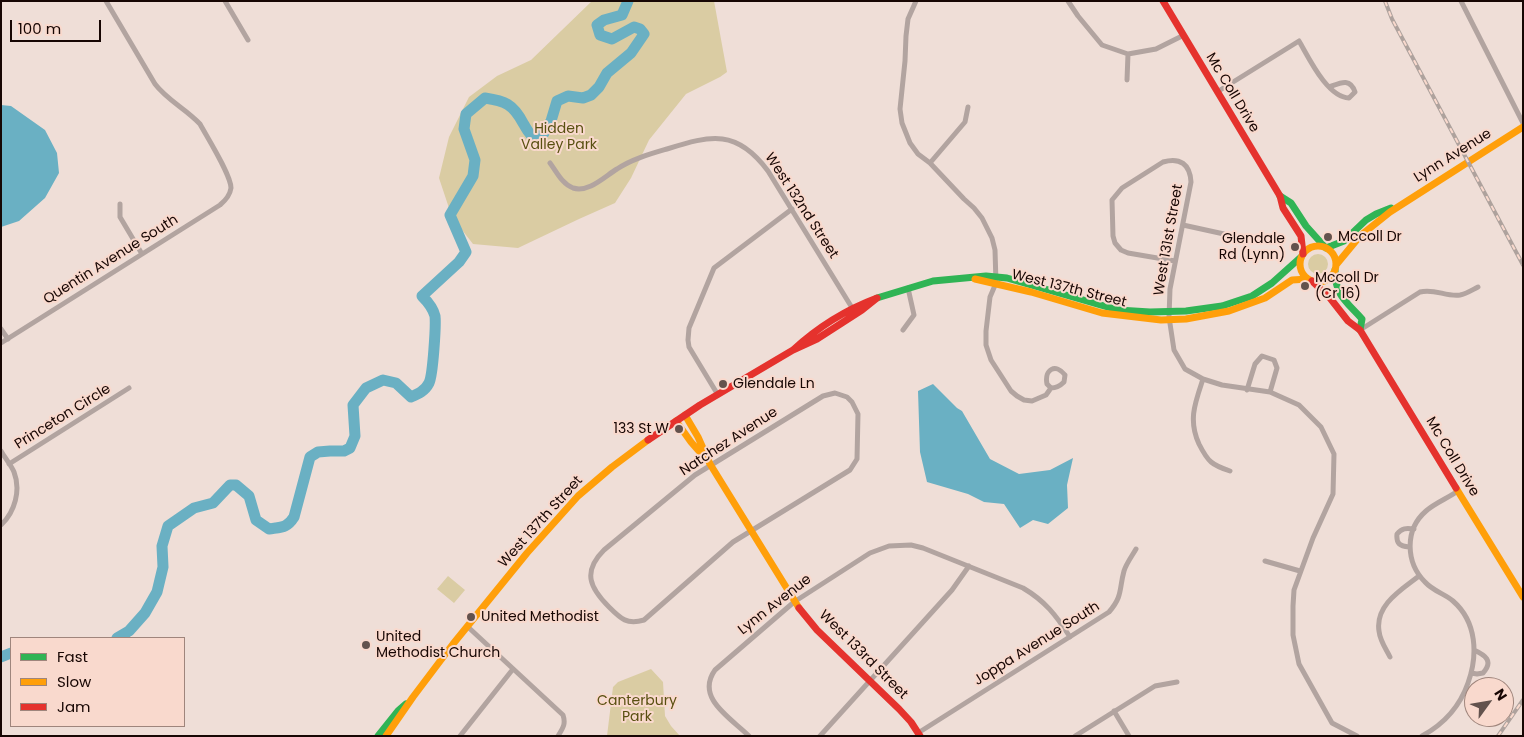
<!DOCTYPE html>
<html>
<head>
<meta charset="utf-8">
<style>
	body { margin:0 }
	#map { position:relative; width:1524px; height:737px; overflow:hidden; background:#efded7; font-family:Poppins,sans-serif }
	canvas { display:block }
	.frame { position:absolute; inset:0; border:2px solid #170603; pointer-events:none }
	.legend { position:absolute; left:10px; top:637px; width:175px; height:90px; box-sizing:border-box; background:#f9d9cd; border:1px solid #9f857c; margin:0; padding:6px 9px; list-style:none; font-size:15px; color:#170603 }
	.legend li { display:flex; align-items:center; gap:10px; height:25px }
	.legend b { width:25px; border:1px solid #9f857c }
	.north { position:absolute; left:1464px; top:677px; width:50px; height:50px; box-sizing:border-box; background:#f9d9cd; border:1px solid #9f857c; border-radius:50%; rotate:58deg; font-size:14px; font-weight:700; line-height:20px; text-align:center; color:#170603 }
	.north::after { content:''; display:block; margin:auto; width:18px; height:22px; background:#63524d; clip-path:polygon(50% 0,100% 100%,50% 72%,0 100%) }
	.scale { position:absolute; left:10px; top:20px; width:91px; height:22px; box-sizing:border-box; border:2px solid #170603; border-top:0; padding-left:6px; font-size:15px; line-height:18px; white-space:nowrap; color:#170603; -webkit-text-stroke:4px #f9d9cd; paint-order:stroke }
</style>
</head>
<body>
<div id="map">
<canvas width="1524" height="737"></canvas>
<div class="frame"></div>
<ul class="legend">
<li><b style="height:6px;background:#30b455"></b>Fast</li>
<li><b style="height:6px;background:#ff9f0a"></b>Slow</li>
<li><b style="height:6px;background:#e5322d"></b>Jam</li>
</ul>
<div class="north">N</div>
<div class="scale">100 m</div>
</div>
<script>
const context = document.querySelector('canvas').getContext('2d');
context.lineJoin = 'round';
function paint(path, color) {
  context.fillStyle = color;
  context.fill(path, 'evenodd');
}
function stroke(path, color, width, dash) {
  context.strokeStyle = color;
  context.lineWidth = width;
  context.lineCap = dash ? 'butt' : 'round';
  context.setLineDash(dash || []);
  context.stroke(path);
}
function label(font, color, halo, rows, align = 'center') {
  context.font = font + ' Poppins,sans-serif';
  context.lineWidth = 4;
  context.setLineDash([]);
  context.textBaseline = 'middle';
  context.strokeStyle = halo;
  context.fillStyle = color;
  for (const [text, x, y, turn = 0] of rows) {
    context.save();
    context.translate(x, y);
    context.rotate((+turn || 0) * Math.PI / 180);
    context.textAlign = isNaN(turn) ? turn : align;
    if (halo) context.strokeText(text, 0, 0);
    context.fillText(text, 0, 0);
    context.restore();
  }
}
paint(new Path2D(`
	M592,1H714L727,72L720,77L686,94L649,140L631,178L615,203L579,219L518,248L473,244L452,217L439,178L449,137L469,97L497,76L531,60Z
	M1308 264a10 10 0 1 1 20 0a10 10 0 1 1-20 0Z
	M448,576L465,590L454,603L437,589Z
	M651,669L663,682L665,716L671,726L680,736H607L613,687L618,682Z`), '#dacca3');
paint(new Path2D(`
	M1,105L11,106L45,130L57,153L59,173L45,198L19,221L1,227Z
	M933,384L957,408L962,411L990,459L1019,474L1050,470L1073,458L1067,485L1068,508L1048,524L1033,520L1020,528L1004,504L984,502L968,494L927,482L920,452L918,391Z`), '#6ab0c3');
stroke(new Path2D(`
	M117,638L129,631L145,613L157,592L163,567L162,546L168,526L194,508L213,503L230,485H236L249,496L256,520L269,529C282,527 287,528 294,517L310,457L318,452L330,451H344L350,448L355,436L353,405L366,388L383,380L396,383L411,397C418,394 425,391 429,383C433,375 436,325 435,316C433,308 428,302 422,296L459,262L466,252L450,215L473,176L475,160L464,129L466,114L485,98C505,101 513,104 523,123C527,129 528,134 535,138L544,133L551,121L557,101L568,96L583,98L591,95L599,87L607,73L631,53L644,34L640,29L634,27L612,39L600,35L597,25L604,20L622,15L628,1
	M1,657L11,653`), '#6ab0c3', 11);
stroke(new Path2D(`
	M225,1L248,40
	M916,1L908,19L906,36L905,61L900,109L902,123L910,143L918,154L930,163L964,199L974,208L982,218L992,238L995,250L996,283L990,297L986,331V345L991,360L1011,391L1017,396L1024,400L1032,401L1046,395L1051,388C1057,388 1060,386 1064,382L1065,375C1056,363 1044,369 1047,384L1051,388
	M1068,1L1078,16L1102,45L1128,54L1156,49L1184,35
	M1461,1L1523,123
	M1127,80L1128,54
	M1217,92L1299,41C1309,58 1327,97 1349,98L1355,92C1350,77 1340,83 1329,87
	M550,163C556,171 562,184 573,188C589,193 605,176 617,169C632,159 650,154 667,149C711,135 737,129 768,171L854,311
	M930,163L965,122L968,107
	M120,204V217L142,254
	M1183,225L1224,234
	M1175,261L1128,253L1121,250L1115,243L1113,236L1112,200L1122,188L1163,162C1180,157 1190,164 1191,182L1170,289L1169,317L1174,350L1185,369L1203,379L1222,385L1270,392L1299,405L1321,427L1334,454L1333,494L1313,538L1294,590L1293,606V635L1299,664L1332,723L1357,736
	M1,329L8,339
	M903,330L914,315L908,288
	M1360,330L1420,292C1434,288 1446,297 1460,295C1466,294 1472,290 1478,287
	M1,343L220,205C226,200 230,195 231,188C231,175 207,137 200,124C186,109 167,100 155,84L106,1
	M1203,379C1195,403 1188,420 1199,444C1208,462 1212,465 1230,471
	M1247,390L1255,364L1262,356L1274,360L1277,368L1270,392
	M835,393L847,397L852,402L858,414L857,459L850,470L733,542L644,620C627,625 621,619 609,607C590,588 582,572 604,550L695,475L823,396Z
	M718,395L689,347L688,340L689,328L714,268L792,209
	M1,451C5,458 11,465 14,472C21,490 15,512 1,525
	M9,464L129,388
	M1409,547C1400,546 1396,544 1397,534C1402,528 1406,528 1414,529
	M1265,561L1300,571
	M468,627L563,715C566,724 563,728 558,736
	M1390,657C1386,649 1380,641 1379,631C1375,605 1401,590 1419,576
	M1471,673L1477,674L1483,673C1494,661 1485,655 1474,650
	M1114,711L1129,736
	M918,733L1109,612C1123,596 1119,589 1124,571C1126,564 1132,556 1136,549
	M460,736L513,669
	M749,736C731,718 695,698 715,670L794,602L870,553L889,546L911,545L923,548L1023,588C1045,601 1056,615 1070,637
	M820,736L952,590L969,566
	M1075,736L1155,686L1177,682
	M1422,736C1444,724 1460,706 1468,683C1478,655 1477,622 1453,601C1445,594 1433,591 1425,582C1406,563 1404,530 1426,511C1435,503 1448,498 1458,491`), '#b2a4a0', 5);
stroke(new Path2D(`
	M1280,196L1291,203L1306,226L1324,246
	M1326,248L1344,241L1366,220L1376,214L1391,208
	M1335,270C1335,296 1346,301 1362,319L1360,330
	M877,298L933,281L986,276L1007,278L1118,310L1150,312L1186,311L1222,306L1252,296L1272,283L1301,257
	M378,736L398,711L406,704`), '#30b455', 7);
stroke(new Path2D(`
	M1300 264a18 18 0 1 1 36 0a18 18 0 1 1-36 0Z
	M1336,265L1360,236L1390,212L1523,127
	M975,279L1031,292L1102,313L1161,320L1186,319L1229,311L1265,298L1292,280L1308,279
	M685,415L698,437L710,464L799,608
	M676,421L691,442L705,458
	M1456,488L1523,597
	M386,736L413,697L453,644L527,553L578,496L612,467L648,440`), '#ff9f0a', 7);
stroke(new Path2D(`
	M1163,1L1280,196L1283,208L1301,236L1303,254
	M1312,281L1330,298L1348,321L1360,330L1456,488
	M648,440L700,405L793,350L817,339L862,310L877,298C845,310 818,327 793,350
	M799,608L817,630L899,709L911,722L920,736`), '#e5322d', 7);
const rail = new Path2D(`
	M1385,1L1392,19L1523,265
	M1498,736L1523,700`);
stroke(rail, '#aea29d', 4);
stroke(rail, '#f9d9cd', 2, [5.5]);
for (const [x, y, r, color] of [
	[1328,237,5,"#63524d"],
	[1295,247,5,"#63524d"],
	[1305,286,5,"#63524d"],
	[723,384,5,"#63524d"],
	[679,429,5,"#63524d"],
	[471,617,5,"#63524d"],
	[366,645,5,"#63524d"]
]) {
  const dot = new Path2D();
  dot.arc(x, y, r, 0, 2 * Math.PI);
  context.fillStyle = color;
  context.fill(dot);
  stroke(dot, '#f9d9cd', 2);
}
label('14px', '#170603', '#f9d9cd', [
	["Mc Coll Drive",1232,93,59],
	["Lynn Avenue",1453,156,-32],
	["West 132nd Street",801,206,57],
	["West 131st Street",1169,240,-80],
	["Quentin Avenue South",111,260,-32],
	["West 137th Street",1069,289,14],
	["Princeton Circle",63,417,-32],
	["Natchez Avenue",729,442,-33],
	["Mc Coll Drive",1452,457,59],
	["West 137th Street",541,522,-48],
	["Lynn Avenue",775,605,-38],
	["Joppa Avenue South",1037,644,-32],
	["West 133rd Street",863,655,45]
]);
label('14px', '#595011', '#f9d9cd', [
	["Hidden",559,129],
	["Valley Park",559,145],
	["Canterbury",637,701],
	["Park",637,717]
]);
label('14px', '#170603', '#f9d9cd', [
	["Mccoll Dr",1338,237],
	["Glendale",1285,239,"right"],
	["Rd (Lynn)",1285,255,"right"],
	["Mccoll Dr",1315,278],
	["(Cr 16)",1315,294],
	["Glendale Ln",733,384],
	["133 St W",669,429,"right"],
	["United Methodist",481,617],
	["United",376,637],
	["Methodist Church",376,653]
], 'left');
</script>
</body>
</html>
